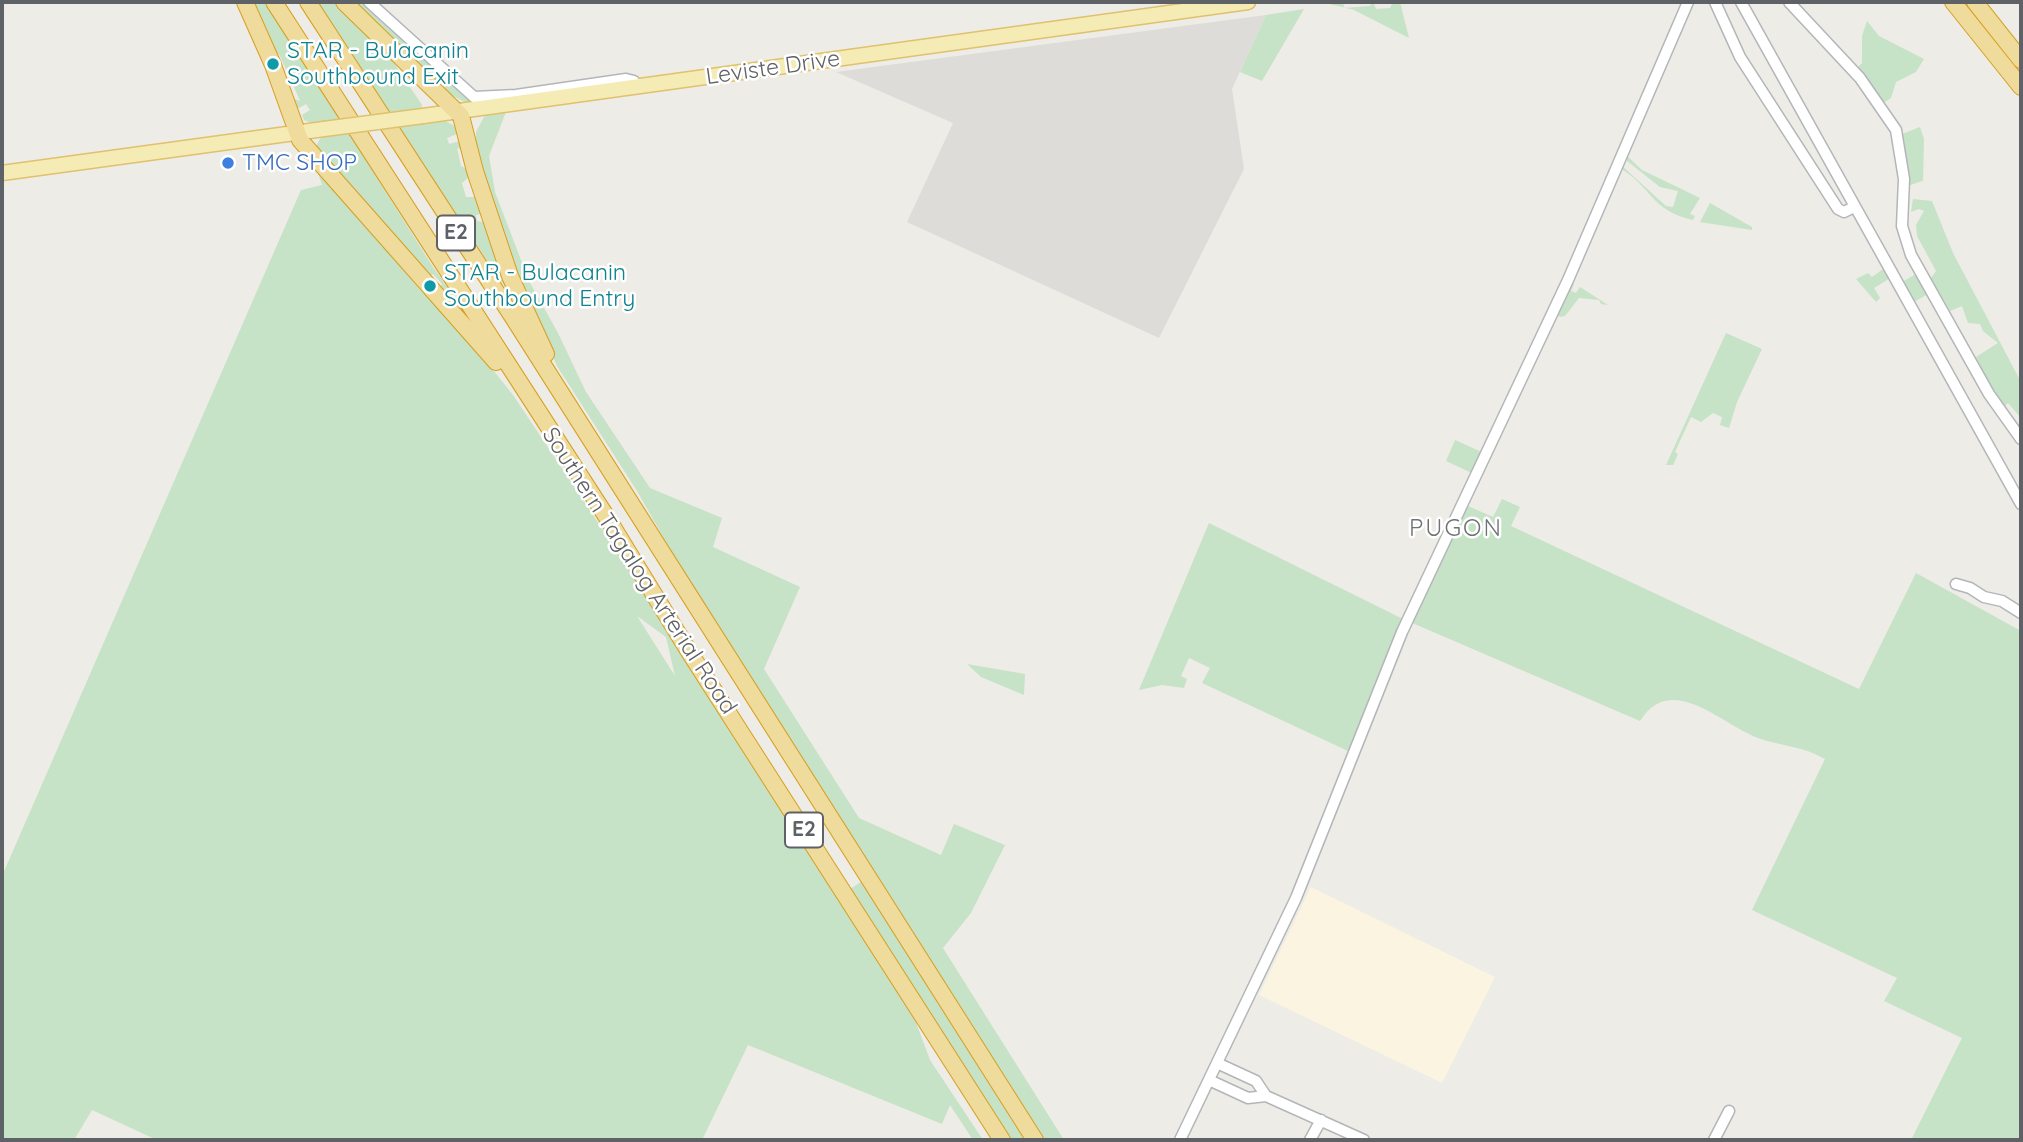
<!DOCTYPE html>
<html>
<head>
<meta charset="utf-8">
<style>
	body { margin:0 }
	#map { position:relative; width:2023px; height:1142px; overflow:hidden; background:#eeece6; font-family:Quicksand,sans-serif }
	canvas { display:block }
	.frame { position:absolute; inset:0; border:4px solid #5e6165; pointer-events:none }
</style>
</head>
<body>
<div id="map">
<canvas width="2023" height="1142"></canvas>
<div class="frame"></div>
</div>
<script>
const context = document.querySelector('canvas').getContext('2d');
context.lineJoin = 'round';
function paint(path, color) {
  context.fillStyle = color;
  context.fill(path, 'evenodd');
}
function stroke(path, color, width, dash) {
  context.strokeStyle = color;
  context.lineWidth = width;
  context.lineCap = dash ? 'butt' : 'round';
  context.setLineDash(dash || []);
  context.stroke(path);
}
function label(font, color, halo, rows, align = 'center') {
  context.font = font + ' Quicksand,sans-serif';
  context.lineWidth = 5;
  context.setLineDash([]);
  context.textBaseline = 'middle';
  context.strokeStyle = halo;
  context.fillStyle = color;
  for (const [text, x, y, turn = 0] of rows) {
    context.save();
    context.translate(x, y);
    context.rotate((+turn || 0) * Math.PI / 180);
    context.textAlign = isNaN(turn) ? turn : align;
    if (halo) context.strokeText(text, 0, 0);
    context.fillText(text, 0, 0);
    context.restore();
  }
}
paint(new Path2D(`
	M1311,887L1495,977L1442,1083L1259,995Z`), '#faf4e0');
paint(new Path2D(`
	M1266,15L1232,89L1244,169L1159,338L907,222L953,123L836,72Z`), '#dddcd8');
paint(new Path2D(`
	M251,2H266L433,267L495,353L437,289L442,284L433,274L428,278L315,148L321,137L336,133L304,120L302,115L310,110L306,104L297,109L291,98L300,101C293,84 287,71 279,54L275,55Z
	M315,2H337L392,60L422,105L421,109L415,111L420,123L444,120L456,127L457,134L447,138L449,144L460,141L463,150L457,148L461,166L467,169L469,177L462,183L466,197H476L481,214L476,215L477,221L484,222L509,293Z
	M350,2H364L479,101L466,103L443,90Z
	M1322,2H1343L1344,8L1370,6L1373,2L1376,9L1390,8L1393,2H1400L1409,38L1354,10Z
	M1304,9L1262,81L1240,72L1266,15Z
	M1867,21L1879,36L1924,59L1916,72L1896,82L1891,98L1882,104L1857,68L1862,63V36Z
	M507,109L489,156L495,192L529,281L558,333L586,392L650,488L722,518L713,547L800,587L764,669L859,818L941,855L954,824L1005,845L971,913L943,948L1064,1140H1044L703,607L637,491L557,366L515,274L476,148V132L485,115Z
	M1920,127L1924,139L1923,181L1907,186L1902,134Z
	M301,154L306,156L419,289L462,331L513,395L645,593L912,1012L930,1060L983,1140H973L950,1105L942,1124L748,1045L702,1140H157L92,1110L74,1140H2V876L301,190L322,185L317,170ZM637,616L666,637L675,676Z
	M1626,155L1642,170L1700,198L1690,214L1695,216L1693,220C1650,210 1653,188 1620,168L1622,166L1666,206L1673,207L1678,191L1660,187L1627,161Z
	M1913,199L1932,201L1953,253L2021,382V418L2008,403L2003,408L1979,369L1981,367L1976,357L1998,343L1983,331L1980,324L1968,323L1962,306L1950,311L1931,278L1936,271L1917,236L1916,225L1924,211L1919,209L1911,212Z
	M1710,203L1752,227V230L1700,222Z
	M1886,267L1892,277L1874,288L1880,298L1876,302L1856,279L1868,273L1872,277Z
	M1916,274L1928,294L1914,302L1902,282Z
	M1570,282L1574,284L1571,291L1576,293L1580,287L1608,305L1601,304L1599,300L1579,298L1565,316L1560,317L1556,314Z
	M1726,333L1762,349L1737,402L1729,428L1720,425L1722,417L1713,413L1701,422L1691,417L1675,452L1678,454L1673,465H1666Z
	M1455,440L1484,453L1474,474L1446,461Z
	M1502,499L1520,507L1511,526L1859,689L1916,573L2021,631V1140H1911L1962,1038L1884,1001L1897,978L1752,910L1825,759C1803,746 1780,746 1758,738C1721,724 1671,671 1640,721L1410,622L1468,506L1493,517Z
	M1209,523L1403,619L1348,751L1202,683L1210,668L1189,658L1181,676L1187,679L1184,688L1162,685L1139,690Z
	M967,664L1025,674L1024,695L981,677Z
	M864,880L1029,1140H1009L850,889Z`), '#c6e2c7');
const minor = new Path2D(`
	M369,2L474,97L516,95L626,79L634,81L636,87
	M1715,2L1740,57L1838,209L1844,212L1854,207
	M1741,2L2021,504
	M1789,2L1860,78L1896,130L1904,179L1902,226L1911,255L1989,394L2021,439
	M1956,584L1970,588L1984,597L2002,601L2021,613
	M1217,1063L1256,1081L1266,1096
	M1209,1080L1248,1098L1266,1096L1364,1140
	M1180,1140L1296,898L1402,632L1568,280L1688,2
	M1310,1140L1321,1120
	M1714,1140L1729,1111`);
const major = new Path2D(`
	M423,116L1248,2
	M2,173L324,129`);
const highway = new Path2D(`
	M245,2L273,65L300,140L496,362
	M274,2L608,519L688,650L1002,1140
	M308,2L514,319L1035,1140
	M344,2L461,116L475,171L510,276L546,354
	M1953,2L2021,87
	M1975,2L2021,60`);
stroke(minor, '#b3b6b9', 13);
stroke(major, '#dfc16e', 17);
stroke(highway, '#d79f1e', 18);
stroke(minor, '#fff', 10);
stroke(major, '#f5ebb5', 14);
stroke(highway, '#efdb9c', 16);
const majorBridge = new Path2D(`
	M324,129L423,116`);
stroke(majorBridge, '#dfc16e', 17, []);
stroke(majorBridge, '#f5ebb5', 14);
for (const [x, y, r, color] of [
	[273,64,7,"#0f9aa8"],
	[228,163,7,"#3f7fe0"],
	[430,286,7,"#0f9aa8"]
]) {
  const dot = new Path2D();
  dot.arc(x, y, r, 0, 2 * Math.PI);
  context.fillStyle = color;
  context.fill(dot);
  stroke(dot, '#fff', 2.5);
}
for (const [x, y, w] of [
	[456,233,38],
	[804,830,38]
]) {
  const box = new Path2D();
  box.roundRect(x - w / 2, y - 17.5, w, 35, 5);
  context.fillStyle = '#fff';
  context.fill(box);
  stroke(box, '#5e6165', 2);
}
label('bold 21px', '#5e6165', null, [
	["E2",456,233],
	["E2",804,830]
]);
label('23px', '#0d838f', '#fff', [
	["STAR - Bulacanin",287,51],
	["Southbound Exit",287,77],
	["STAR - Bulacanin",444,273],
	["Southbound Entry",444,299]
], 'left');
label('23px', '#5e6165', '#fff', [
	["Leviste Drive",773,68,-8],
	["Southern Tagalog Arterial Road",639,571,57]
]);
label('23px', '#366cbe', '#fff', [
	["TMC SHOP",242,163]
], 'left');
context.letterSpacing = '2px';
label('24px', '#6f7376', '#fff', [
	["PUGON",1456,529]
]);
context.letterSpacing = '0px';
</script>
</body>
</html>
